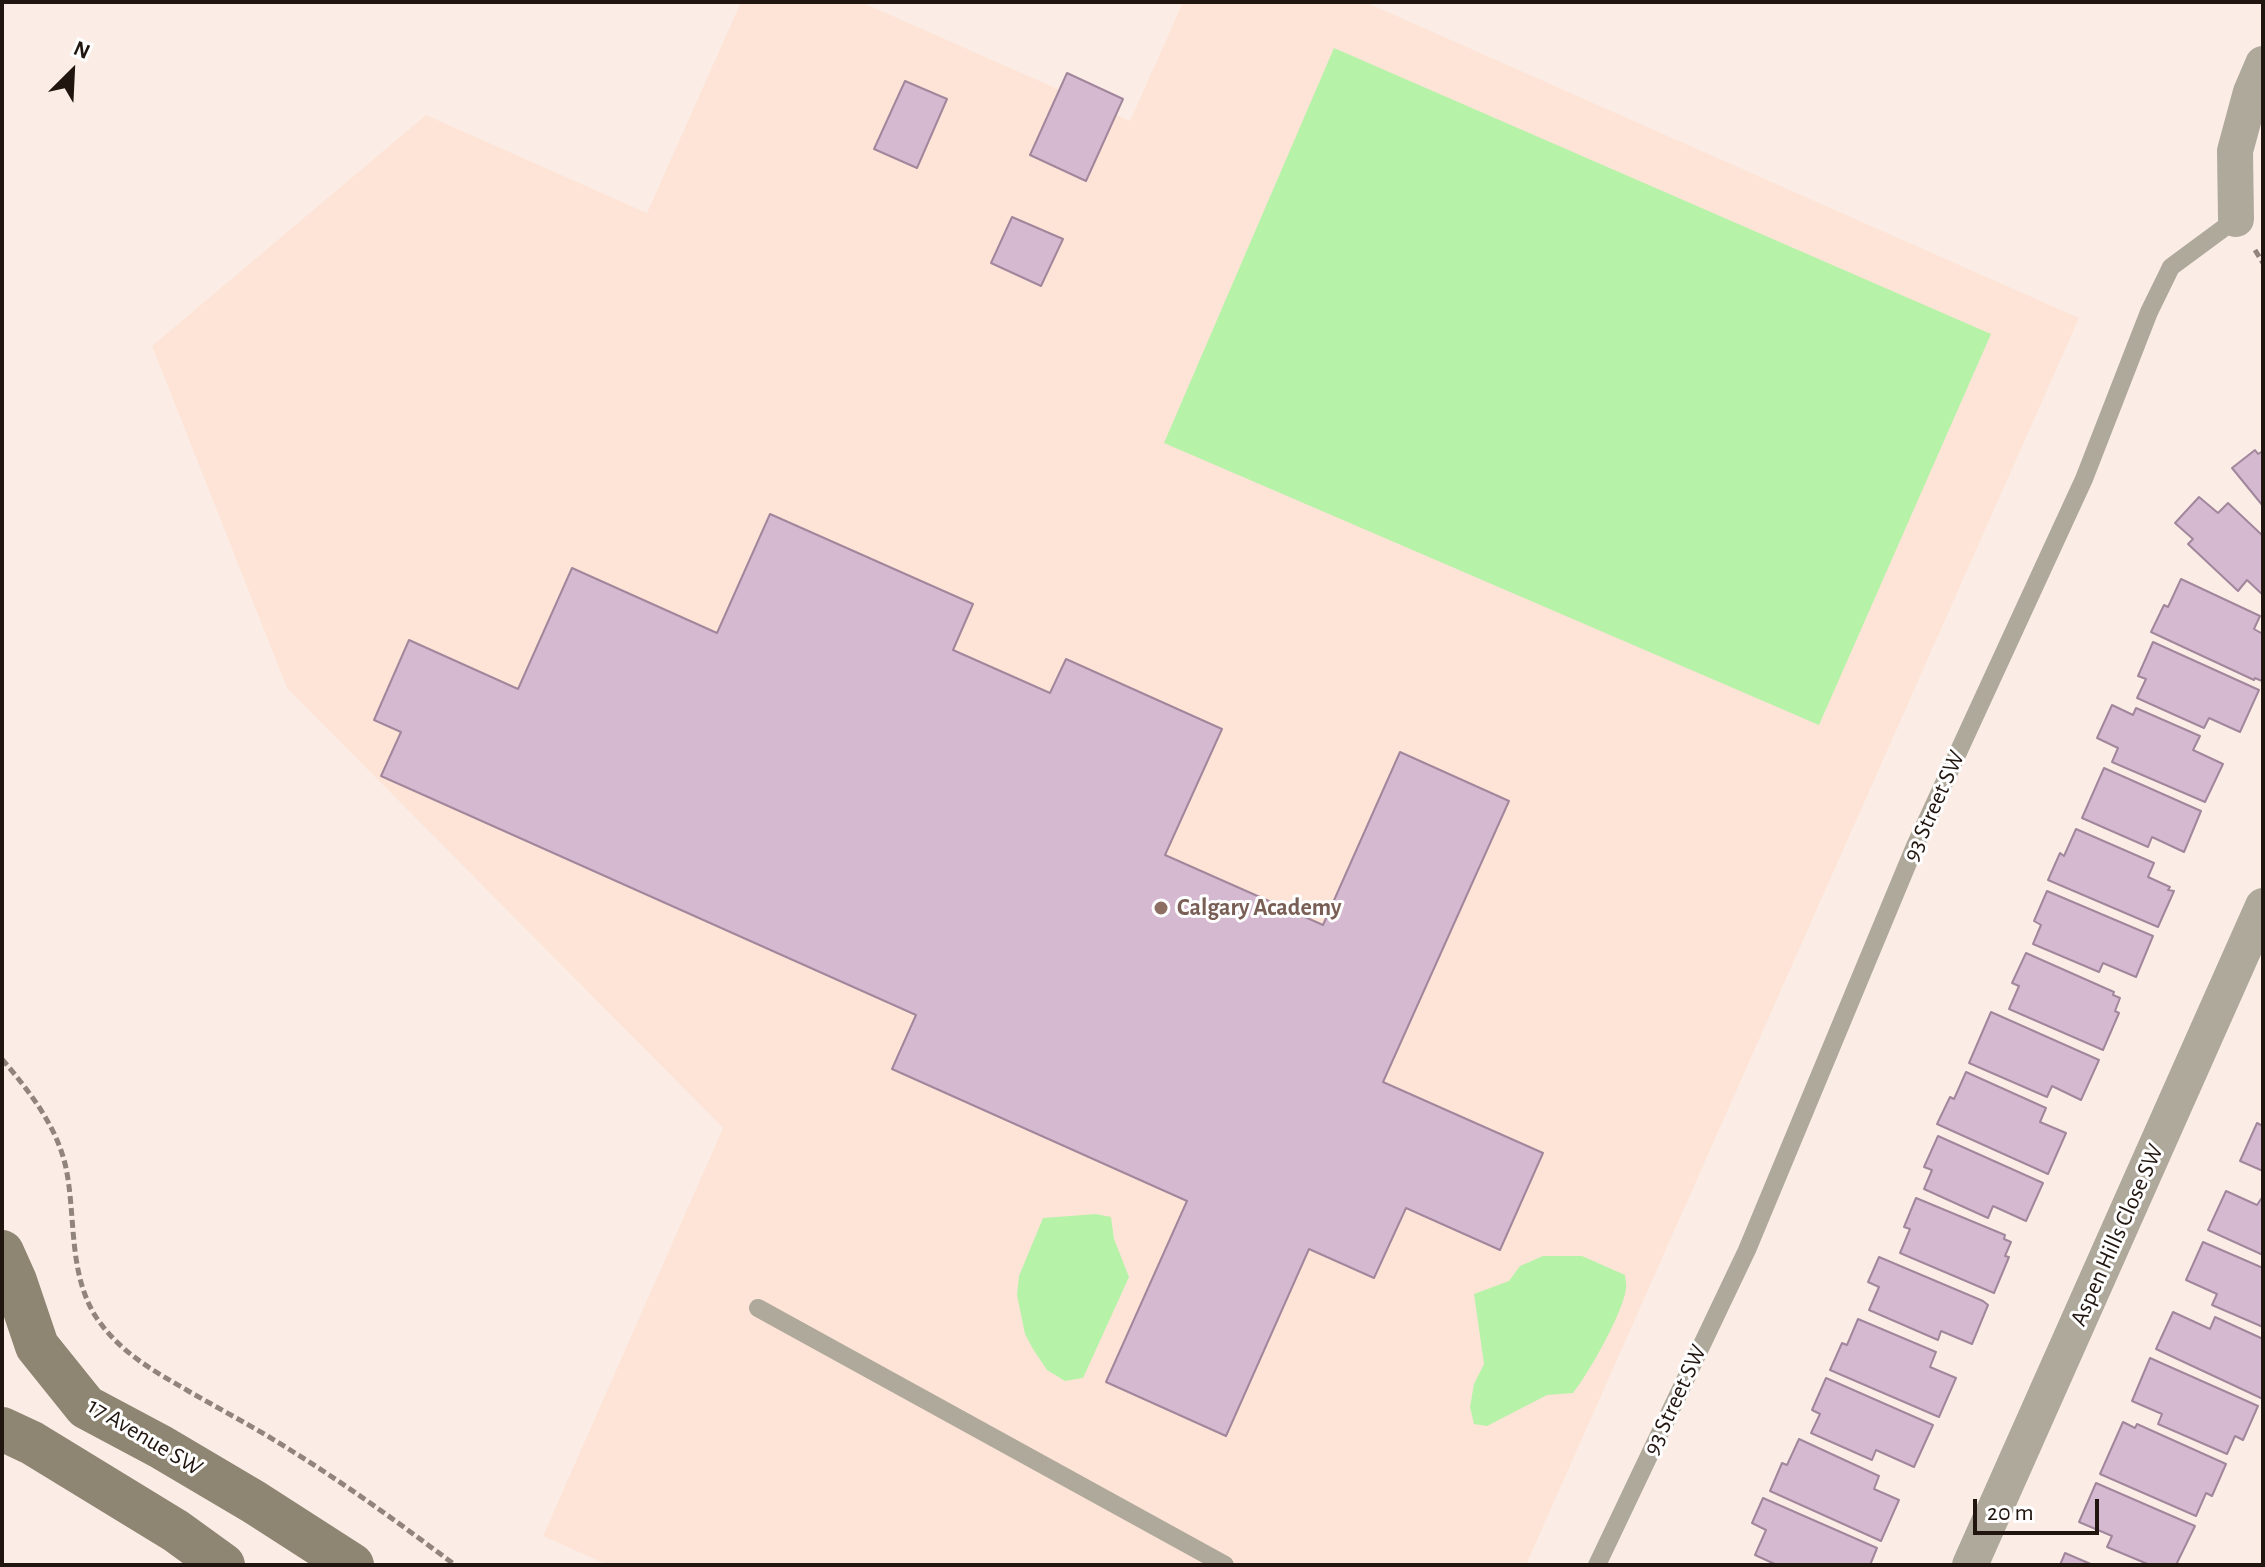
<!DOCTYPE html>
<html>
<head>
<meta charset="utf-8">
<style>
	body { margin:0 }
	#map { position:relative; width:2265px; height:1567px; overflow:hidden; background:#fbede6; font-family:"Alegreya Sans",sans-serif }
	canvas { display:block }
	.frame { position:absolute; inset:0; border:4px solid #21150f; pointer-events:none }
	.north { position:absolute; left:32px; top:32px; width:80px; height:80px; -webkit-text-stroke:6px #fefefe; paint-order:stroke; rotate:24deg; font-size:22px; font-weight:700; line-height:32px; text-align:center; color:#21150f }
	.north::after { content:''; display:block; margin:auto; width:28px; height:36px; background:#21150f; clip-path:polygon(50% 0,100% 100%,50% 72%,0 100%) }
	.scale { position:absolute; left:1973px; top:1499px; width:126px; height:36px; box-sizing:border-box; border:4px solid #21150f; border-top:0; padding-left:10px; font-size:24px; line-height:28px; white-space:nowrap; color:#21150f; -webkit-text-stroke:6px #fefefe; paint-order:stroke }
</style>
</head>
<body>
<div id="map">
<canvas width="2265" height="1567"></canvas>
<div class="frame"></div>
<div class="north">N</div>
<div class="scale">20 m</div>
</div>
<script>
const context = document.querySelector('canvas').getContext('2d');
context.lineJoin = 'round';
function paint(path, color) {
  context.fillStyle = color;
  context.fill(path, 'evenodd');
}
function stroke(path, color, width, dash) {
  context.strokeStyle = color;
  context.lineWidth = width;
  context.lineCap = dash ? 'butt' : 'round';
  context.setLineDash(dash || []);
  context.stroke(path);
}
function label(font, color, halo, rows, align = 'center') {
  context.font = font + ' "Alegreya Sans",sans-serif';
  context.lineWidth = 6;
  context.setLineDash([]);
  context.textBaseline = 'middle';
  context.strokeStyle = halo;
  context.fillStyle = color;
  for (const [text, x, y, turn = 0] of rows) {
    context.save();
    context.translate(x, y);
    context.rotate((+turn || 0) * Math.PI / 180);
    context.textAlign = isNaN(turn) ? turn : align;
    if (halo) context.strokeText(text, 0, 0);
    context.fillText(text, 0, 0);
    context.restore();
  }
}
paint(new Path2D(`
	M741,2H861L1130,121L1183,2H1365L2079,318L1526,1565H608L543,1536L723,1128L287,688L152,346L426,115L647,213Z`), '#fde4d7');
paint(new Path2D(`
	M1334,48L1991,334L1819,725L1164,443Z
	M1096,1214L1111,1217L1114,1239L1129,1277L1083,1378L1065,1381L1047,1370L1033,1349L1025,1334L1017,1295L1019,1276L1043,1218Z
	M1543,1256H1582L1625,1275C1625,1279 1627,1284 1626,1288C1624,1311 1588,1375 1573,1393L1547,1395L1487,1426L1474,1424L1470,1407L1474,1384L1484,1364L1474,1294L1509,1281L1520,1266Z`), '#b7f2a9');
const building = new Path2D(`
	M1067,73L1123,99L1086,181L1030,155Z
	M905,81L947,99L917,168L874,149Z
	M1012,217L1063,239L1041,286L991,263Z
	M2255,450L2258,454L2263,451V506L2232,468Z
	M2199,497L2218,513L2228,503L2263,536V595L2247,580L2238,591L2188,544L2193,539L2175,523Z
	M770,514L973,604L953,650L1050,693L1066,659L1222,729L1165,855L1323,925L1400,752L1509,801L1383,1082L1543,1153L1500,1250L1406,1208L1374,1278L1309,1249L1226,1436L1106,1382L1187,1201L892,1069L916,1015L381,776L401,732L374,720L409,640L518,689L572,568L717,633Z
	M2181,579L2260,616L2254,629L2263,634L2262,681L2255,678L2254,680L2151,632L2164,605L2168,607Z
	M2153,642L2259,690L2240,732L2209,718L2204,728L2137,698L2146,679L2138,676Z
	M2112,705L2133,715L2136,708L2200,736L2193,750L2223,764L2205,802L2112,762L2118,748L2097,738Z
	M2104,768L2201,811L2184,852L2152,837L2148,847L2082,818Z
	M2076,829L2154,863L2148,877L2170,887L2168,890L2174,891L2158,927L2048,880L2060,853L2064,856Z
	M2047,891L2153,936L2136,977L2103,963L2099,972L2033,944L2041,925L2034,921Z
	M2026,953L2114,992L2113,995L2120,998L2115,1011L2119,1013L2103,1050L2009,1009L2019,986L2012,983Z
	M1991,1012L2099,1060L2081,1100L2052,1086L2047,1097L1969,1063Z
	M1966,1072L2046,1108L2040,1122L2066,1133L2048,1174L1937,1124L1950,1097L1954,1099Z
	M2257,1123L2263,1126V1171L2240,1161Z
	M1938,1136L2043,1183L2026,1221L1993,1206L1988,1218L1924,1189L1932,1170L1924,1167Z
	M2226,1191L2257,1205L2263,1196V1255L2208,1230Z
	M1916,1198L2005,1235L2004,1239L2011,1242L2005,1256L2009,1257L1994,1293L1900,1253L1910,1229L1904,1227Z
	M2203,1242L2263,1268V1327L2212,1305L2217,1294L2186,1280Z
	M1879,1257L1983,1301L1988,1305L1972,1344L1941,1331L1938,1340L1869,1310L1879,1287L1868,1282Z
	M2173,1312L2210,1329L2215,1317L2263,1339V1399L2156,1349Z
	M1858,1319L1936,1352L1930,1367L1956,1378L1939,1417L1830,1370L1842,1343L1847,1345Z
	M2150,1358L2258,1406L2243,1440L2235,1436L2227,1454L2158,1424L2162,1414L2132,1401Z
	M1826,1378L1933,1425L1914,1467L1876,1450L1872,1460L1811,1433L1820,1414L1812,1410Z
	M2123,1422L2135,1428L2137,1424L2226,1464L2212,1496L2206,1493L2196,1516L2100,1474Z
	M1799,1439L1879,1476L1874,1489L1899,1500L1881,1541L1770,1491L1782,1463L1787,1465Z
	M2096,1483L2195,1526L2176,1565H2150L2107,1547L2112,1536L2079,1522Z
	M1763,1498L1877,1548L1870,1565H1777L1755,1555L1766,1530L1752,1523Z
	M2065,1553L2093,1565H2060Z`);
paint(building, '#d5b9d0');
stroke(building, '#a1869c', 2);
stroke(new Path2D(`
	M2255,250L2263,263
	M2,1059C29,1091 57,1126 66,1168C76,1216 68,1273 96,1317C120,1353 154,1371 190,1392C225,1412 261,1431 295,1453C351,1488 403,1526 455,1565`), '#91847d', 5, [8, 4]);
stroke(new Path2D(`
	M758,1308L1225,1565
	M1597,1565L1747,1250L1915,846L2084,479L2149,312L2171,267L2236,219`), '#afa99b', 18);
stroke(new Path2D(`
	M2236,219L2235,151L2251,92L2263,64
	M1970,1565L2263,906`), '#afa99b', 36);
stroke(new Path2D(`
	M2,1252L15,1281L37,1346L86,1407L161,1447L254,1502L352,1565
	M2,1429L32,1443L176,1531L223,1565`), '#8e8672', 44);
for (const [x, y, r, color] of [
	[1161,908,8,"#8d6e63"]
]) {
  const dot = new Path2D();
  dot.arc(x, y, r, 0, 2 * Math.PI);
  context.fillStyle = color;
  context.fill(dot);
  stroke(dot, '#fefefe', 3);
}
label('24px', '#21150f', '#fefefe', [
	["93 Street SW",1934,806,-66],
	["Aspen Hills Close SW",2117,1235,-66],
	["93 Street SW",1675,1400,-65],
	["17 Avenue SW",145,1437,31]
]);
label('bold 24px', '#785e54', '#fefefe', [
	["Calgary Academy",1177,908]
], 'left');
</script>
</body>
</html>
